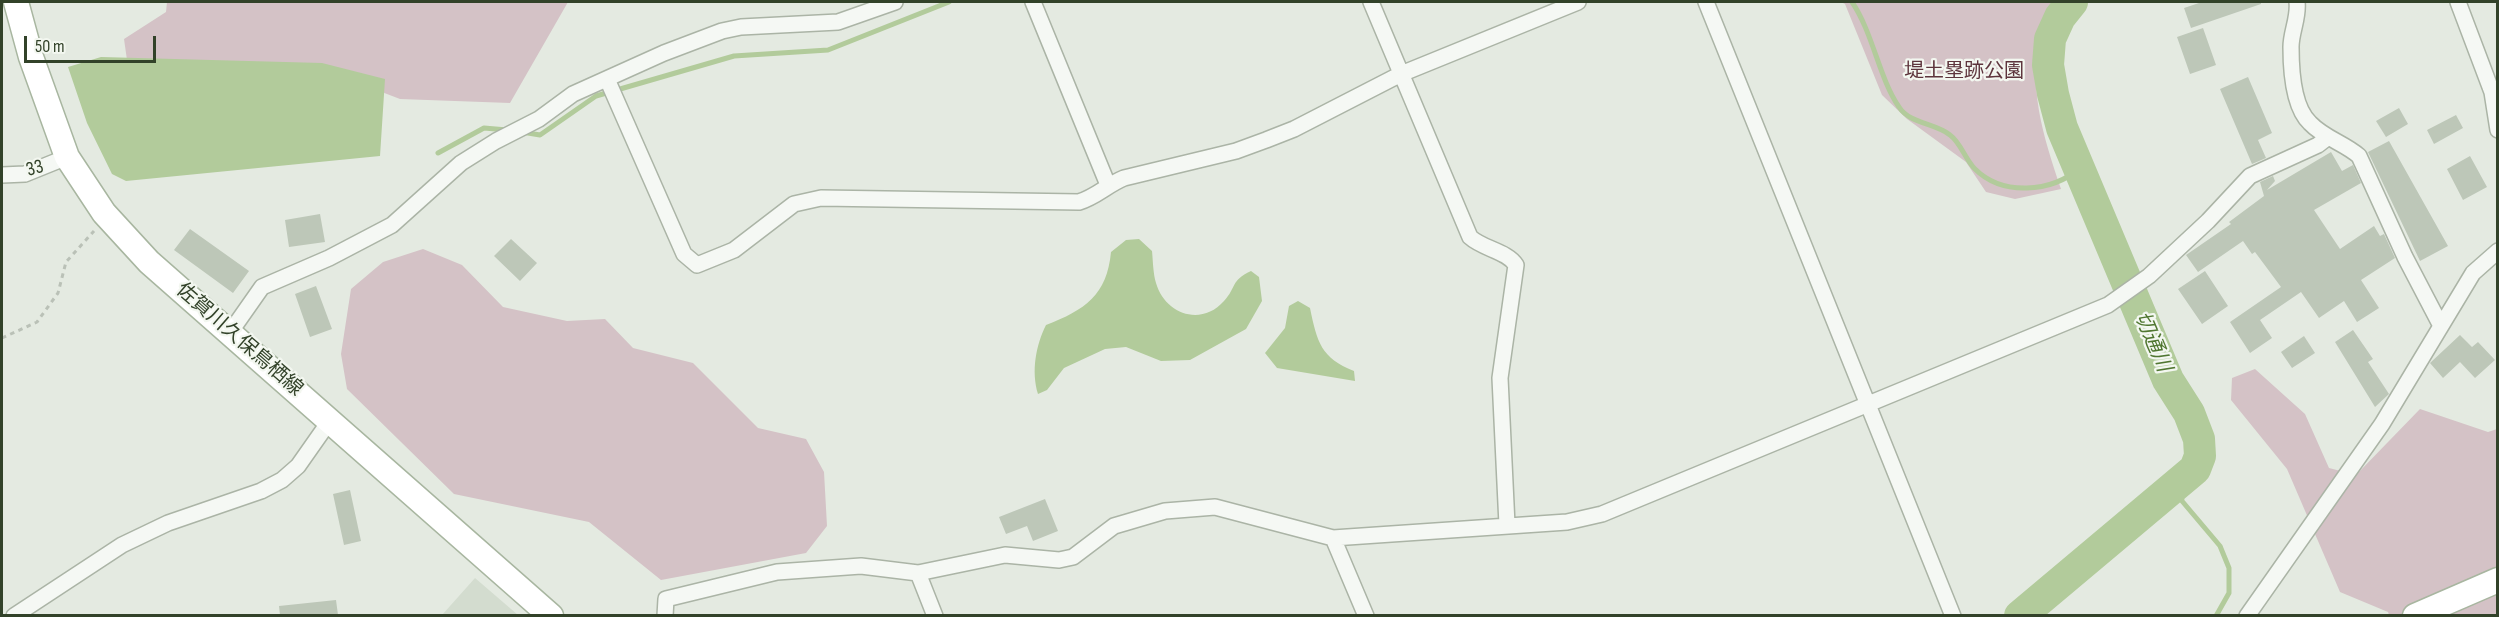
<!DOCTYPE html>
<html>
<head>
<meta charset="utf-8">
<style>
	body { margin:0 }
	#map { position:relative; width:2499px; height:617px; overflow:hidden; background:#e4eae1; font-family:"Sofia Sans Condensed",sans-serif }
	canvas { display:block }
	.frame { position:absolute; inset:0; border:3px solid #324229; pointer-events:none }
	.scale { position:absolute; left:24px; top:36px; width:132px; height:27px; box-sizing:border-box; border:3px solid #324229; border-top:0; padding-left:8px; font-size:18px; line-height:21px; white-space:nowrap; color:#324229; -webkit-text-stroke:4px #f3f7f0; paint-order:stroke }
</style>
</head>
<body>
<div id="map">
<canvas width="2499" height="617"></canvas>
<div class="frame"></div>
<div class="scale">50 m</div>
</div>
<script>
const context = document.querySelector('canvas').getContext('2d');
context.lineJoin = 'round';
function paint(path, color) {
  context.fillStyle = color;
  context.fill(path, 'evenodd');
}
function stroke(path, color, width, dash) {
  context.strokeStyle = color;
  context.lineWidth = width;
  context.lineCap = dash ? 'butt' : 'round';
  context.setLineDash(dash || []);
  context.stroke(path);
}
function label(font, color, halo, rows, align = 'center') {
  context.font = font + ' "Sofia Sans Condensed","Noto Sans JP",sans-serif';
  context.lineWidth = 4.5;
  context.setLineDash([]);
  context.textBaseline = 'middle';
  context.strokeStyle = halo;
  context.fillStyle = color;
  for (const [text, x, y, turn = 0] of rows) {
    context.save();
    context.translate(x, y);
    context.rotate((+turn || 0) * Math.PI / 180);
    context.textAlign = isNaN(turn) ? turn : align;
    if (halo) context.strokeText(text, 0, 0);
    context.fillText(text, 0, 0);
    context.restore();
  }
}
paint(new Path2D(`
	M475,578L518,615H442Z`), '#d3dccf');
paint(new Path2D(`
	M167,2H568L510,103L400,99L327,71L127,60L124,39L166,12Z
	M1841,2H2058C2055,11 2048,21 2044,31C2025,83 2044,138 2061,189L2015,199L1986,192L1966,162L1907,119L1882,95L1845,4Z
	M423,249L462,265L503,307L567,321L605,319L633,348L693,363L758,428L806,439L824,472L827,526L806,553L661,580L589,522L454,494L347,389L341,354L351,289L383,262Z
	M2255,369L2305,414L2329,468L2356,475L2420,409L2488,432L2497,429V615H2389L2388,612L2340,592L2287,469L2231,400L2232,378Z`), '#d4c2c6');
paint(new Path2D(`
	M101,57L322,63L385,79L380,156L126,181L112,174L87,123L68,67Z
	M1139,239L1152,251C1153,261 1153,273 1156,283C1165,314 1201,327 1224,301C1237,287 1230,281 1251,271L1259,277L1262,301L1246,329L1190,360L1161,361L1126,347L1105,349L1064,368L1047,390L1038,394C1031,371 1036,345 1046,325C1085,310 1107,295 1111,252L1126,240Z
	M1298,301L1310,308C1317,342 1321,358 1354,371L1355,381L1277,368L1265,353L1285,328L1289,306Z`), '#b2cb9b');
stroke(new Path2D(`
	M1852,2C1873,33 1879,78 1899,107C1910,124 1935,123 1950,135C1961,143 1965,159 1975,169C2002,196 2051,193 2080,168
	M522,132L540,135L596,96L734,56L828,50L949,2
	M438,153L484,128L507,130
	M2180,483L2182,501L2220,546L2229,568V593L2216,616`), '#b2cb9b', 5);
stroke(new Path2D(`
	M2020,616L2195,469L2200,456L2199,439L2189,413L2168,380L2062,128L2053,94L2048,65L2050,39L2060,17L2072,2`), '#b2cb9b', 32);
paint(new Path2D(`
	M2202,2H2261V4L2191,28L2184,8Z
	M2203,28L2216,65L2190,74L2177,37Z
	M2248,77L2272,133L2258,140L2266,158L2252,164L2220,89Z
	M2399,108L2408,124L2386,137L2376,121Z
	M2456,115L2463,128L2434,144L2427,130Z
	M2389,141L2448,246L2420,261L2368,152Z
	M2331,152L2342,171L2353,165L2361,183L2314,210L2340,249L2374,226L2380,236L2384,234L2395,258L2361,280L2379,308L2357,322L2344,301L2319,318L2301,292L2260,320L2272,338L2250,353L2230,322L2281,287L2255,252L2252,254L2243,241L2198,272L2186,255L2231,224L2229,222L2264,196L2260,182L2273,176L2275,181L2267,190Z
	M2470,156L2487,187L2463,200L2447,169Z
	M320,214L325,242L289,247L285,220Z
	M190,229L249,271L233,293L174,250Z
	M511,239L537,263L520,281L494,256Z
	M2205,271L2228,306L2202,324L2178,289Z
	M316,286L332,329L310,337L295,294Z
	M2353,330L2373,359L2368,362L2389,394L2375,407L2335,342Z
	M2460,335L2472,347L2478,342L2495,360L2475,378L2460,362L2443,378L2430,363Z
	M2304,336L2315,353L2292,368L2281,352Z
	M350,490L361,541L344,545L333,494Z
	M1045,499L1058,531L1033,541L1027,526L1006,534L999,517Z
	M336,600L338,615H280L279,606Z`), '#bdc7b8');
const minor = new Path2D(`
	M1033,2L1108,185
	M1371,2L1470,237C1483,249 1507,251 1516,265L1500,378L1507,525
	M1706,2L1953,616
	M2297,2C2299,17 2291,32 2291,47C2291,70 2293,107 2310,123C2324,138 2344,143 2359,156L2405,257L2441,326
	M2458,2L2492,92L2498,130
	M607,79L684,254L697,265L734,250L794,204L821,198L1079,202C1096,197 1107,185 1124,178L1236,151L1266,140L1294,129L1401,74L1578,2
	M2,175L25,174L67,157
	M229,334L262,287L329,258L392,225L461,163L496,141L539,119L573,94L664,53L722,31L741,27L838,22L895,2
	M1333,538L1366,616
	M918,573L935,616
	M14,616L122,545L168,523L261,491L282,480L298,466L331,419
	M665,616L666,599L777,572L861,566L918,573L1005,555L1059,560L1073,557L1114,526L1165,511L1215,507L1333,538L1567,522L1602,514L2108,305L2149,276L2208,221L2250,176L2318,145L2327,138
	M2247,616L2382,424L2473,273L2498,251`);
const primary = new Path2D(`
	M16,2L31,57L67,157L104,213L149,262L551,616
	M2415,616L2498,580`);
stroke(minor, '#abb4a6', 18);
stroke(primary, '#a8b6a0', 27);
stroke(new Path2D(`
	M2,338L37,322L58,293L66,262L94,231`), '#bac1b7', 3, [4.5, 4.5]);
stroke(minor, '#f5f8f4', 15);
stroke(primary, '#fff', 24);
label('20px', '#5e353d', '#f3f7f0', [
	["堤土塁跡公園",1964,72]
]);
label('20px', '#324229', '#f3f7f0', [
	["33",35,169,-16],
	["佐賀川久保鳥栖線",239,340,41]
]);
label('italic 21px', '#507731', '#f3f7f0', [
	["切通川",2152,342,67]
]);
</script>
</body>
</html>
